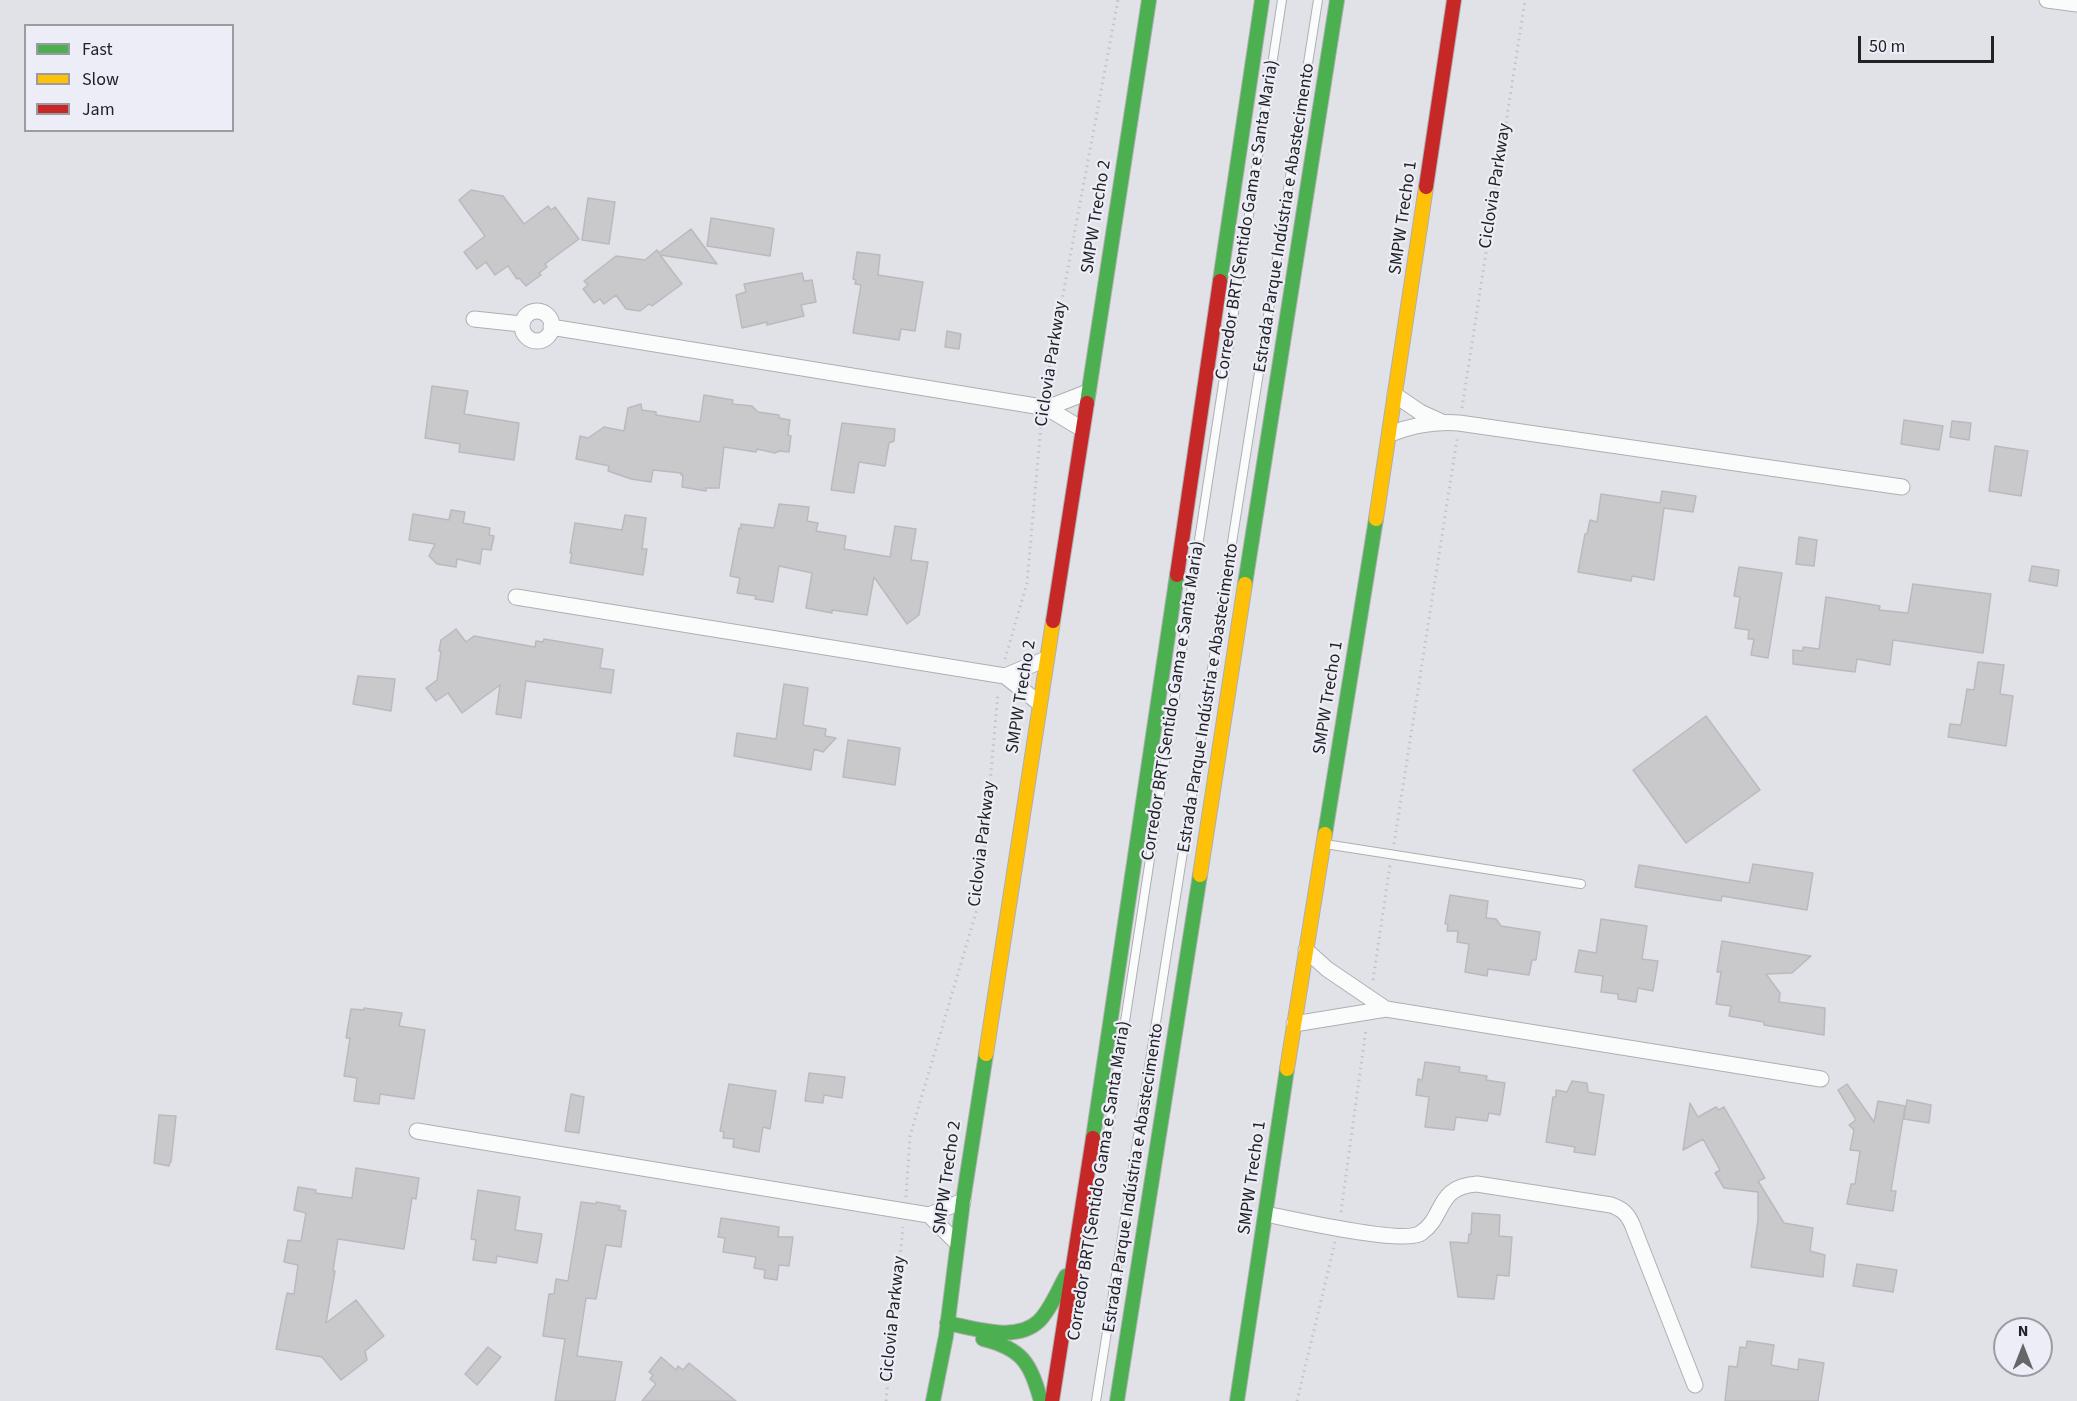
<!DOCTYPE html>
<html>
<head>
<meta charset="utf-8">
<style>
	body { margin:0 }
	#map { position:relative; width:2077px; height:1401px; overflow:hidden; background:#e1e2e7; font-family:"Source Sans 3",sans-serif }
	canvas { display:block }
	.legend { position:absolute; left:24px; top:24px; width:210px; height:108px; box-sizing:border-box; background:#ecedf6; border:2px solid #9b9ca3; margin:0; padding:8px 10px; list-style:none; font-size:18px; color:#222226 }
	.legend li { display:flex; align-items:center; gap:12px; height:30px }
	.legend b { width:30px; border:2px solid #9b9ca3 }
	.north { position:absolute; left:1993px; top:1317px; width:60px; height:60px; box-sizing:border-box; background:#ecedf6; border:2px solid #9b9ca3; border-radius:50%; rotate:0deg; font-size:16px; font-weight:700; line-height:24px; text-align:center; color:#222226 }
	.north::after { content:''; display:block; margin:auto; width:21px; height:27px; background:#65656a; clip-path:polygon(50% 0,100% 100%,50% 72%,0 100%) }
	.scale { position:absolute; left:1858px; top:36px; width:136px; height:27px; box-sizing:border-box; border:3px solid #222226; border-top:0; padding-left:8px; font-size:18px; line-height:21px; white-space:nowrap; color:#222226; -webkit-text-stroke:4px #ecedf6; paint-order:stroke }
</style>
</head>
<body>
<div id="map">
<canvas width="2077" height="1401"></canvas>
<ul class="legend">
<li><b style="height:8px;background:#4caf50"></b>Fast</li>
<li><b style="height:8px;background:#ffc107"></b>Slow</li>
<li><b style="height:8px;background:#c62828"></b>Jam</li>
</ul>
<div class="north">N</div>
<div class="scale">50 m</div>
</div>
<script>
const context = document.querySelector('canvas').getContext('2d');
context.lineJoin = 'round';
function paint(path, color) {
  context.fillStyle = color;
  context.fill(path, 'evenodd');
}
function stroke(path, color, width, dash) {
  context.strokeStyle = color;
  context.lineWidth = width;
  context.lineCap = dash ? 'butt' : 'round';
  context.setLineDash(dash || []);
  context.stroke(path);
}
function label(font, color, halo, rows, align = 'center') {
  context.font = font + ' "Source Sans 3",sans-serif';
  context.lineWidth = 4.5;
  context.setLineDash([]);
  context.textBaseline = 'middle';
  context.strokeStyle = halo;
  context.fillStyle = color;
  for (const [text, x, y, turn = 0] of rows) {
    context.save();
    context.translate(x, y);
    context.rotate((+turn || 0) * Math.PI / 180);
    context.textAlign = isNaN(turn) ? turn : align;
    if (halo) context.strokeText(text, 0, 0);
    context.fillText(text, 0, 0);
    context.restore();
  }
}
const building = new Path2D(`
	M471,190L503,196L524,224L548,206L551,210L555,207L579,239L545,264L547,267L539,273L541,275L526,286L519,278L517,279L508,266L495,275L486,262L477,269L464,252L485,236L459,200Z
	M588,198L615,202L609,244L582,240Z
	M711,218L771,228L774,229L770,256L707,246Z
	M691,229L717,264L660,255L682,284L652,306L649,304L640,311L626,309L616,295L604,304L600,299L594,303L583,289L588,285L584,281L616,256L645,260L657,250L659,253Z
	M857,252L880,255L878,275L923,282L915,331L901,329L899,340L853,333L861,285L855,284L856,280L853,279Z
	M802,273L804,281L812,280L816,302L801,305L804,316L767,325V322L742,328L736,295L746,292L744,284Z
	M947,331L961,334L959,349L945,347Z
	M432,386L468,391L464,414L519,423L514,460L459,452L460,444L425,438Z
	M704,395L733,400L732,404L752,406L758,412L779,415V418L790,420L788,435L791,436L789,452L779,451L775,453L757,449L756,452L724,447L719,488H706V491L682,487L683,475H681V473L653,470L651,482L631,479L608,471L609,466L576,459L580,436L588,438L604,427L624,431L628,408L641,404L642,410L656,412V415L700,422Z
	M1904,420L1943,426L1939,450L1901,444Z
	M1952,421L1971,423L1969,440L1950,437Z
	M842,423L895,429L894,441L889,443L885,466L859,462L854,493L831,490Z
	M1995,446L2028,451L2021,496L1989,491Z
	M1662,491L1696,496L1693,512L1664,508L1654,580L1632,576L1631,581L1578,572L1585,534H1587L1590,520L1597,522L1601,494L1660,503Z
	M779,504L809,507L807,521L818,523L816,531L846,536L844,549L890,557L895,526L916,529L911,560L928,562L919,615L907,624L874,577L867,615L832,610V613L806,608L812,573L779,566L773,602L755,599L756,596L737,593L740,578L730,576L739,528L741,529V524L774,528Z
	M451,510L465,512L463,523L490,528L489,535L494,536L491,550L482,549L480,564L457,559L456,567L437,564L429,556L435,544L409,540L413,514L449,520Z
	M625,515L646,518L642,549H647L643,575L570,563L572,553H570L575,523L622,530Z
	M1799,537L1817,540L1814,566L1796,564Z
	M2032,566L2059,570L2057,586L2029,581Z
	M1739,567L1782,573L1768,658L1751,655L1754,639H1748L1749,630L1735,628L1740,597L1734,596Z
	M1913,584L1991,594L1983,653L1893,640L1890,665L1857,659L1855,672L1793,664V650L1803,651V647L1819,649L1826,597L1880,606L1879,610L1908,613Z
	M456,629L466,642L474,636L535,647L536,641L543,642L544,639L603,649L600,668L614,670L611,693L526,681L521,718L496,714L500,685L462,713L448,693L436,701L426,688L437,680L441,651H439L441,640Z
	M1978,662L2004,665L2000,694L2013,696L2006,746L1948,737L1950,724L1961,725L1967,689L1974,690Z
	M358,676L395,679L391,711L353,704Z
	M784,684L808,688L803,725L826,729L825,736L836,738L823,752L814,749L811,770L734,756L737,733L776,739Z
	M1706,716L1760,790L1686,843L1633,770Z
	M848,740L900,748L895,785L843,777Z
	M1753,864L1813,873L1807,910L1722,896L1721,901L1635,887L1639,865L1749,883Z
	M1450,895L1488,901L1486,918L1496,919L1501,926L1540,932L1536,960H1532L1529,975L1488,969L1487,976L1465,972L1469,944L1457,942L1458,931H1447L1448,924H1445Z
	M1601,919L1647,926L1642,959L1658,961L1653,991L1638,988L1636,1002L1618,999V994L1601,992L1603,976L1575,972L1579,950L1596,953Z
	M1722,941L1811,956L1792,973L1766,974L1780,993L1779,1002L1825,1008L1824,1035L1764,1025V1022L1729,1016L1731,1006L1716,1004L1721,972H1717Z
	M364,1008L402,1013L399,1026L425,1030L414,1099L380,1094L379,1104L354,1101L357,1078L344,1076L350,1038H346L351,1009L364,1010Z
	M1425,1062L1460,1067L1459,1072L1487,1076L1486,1080L1505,1083L1500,1115L1489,1113L1487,1121L1456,1117L1454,1130L1425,1127L1429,1097L1416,1095L1418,1079L1422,1080Z
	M809,1073L845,1077L842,1098L824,1095L823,1103L805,1101Z
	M1572,1081L1587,1083L1588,1092L1604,1095L1595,1155L1574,1152L1575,1147L1546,1142L1553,1097H1556V1090L1567,1092Z
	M729,1084L776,1091L770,1129L763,1127L759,1152L733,1147L734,1139L723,1138L724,1132L720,1131Z
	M1847,1084L1874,1122L1878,1101L1905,1106L1891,1191H1896L1893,1211L1847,1204L1851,1184H1855L1860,1151L1850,1150L1854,1130L1849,1125L1856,1120L1838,1090Z
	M571,1094L584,1097L579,1133L565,1131Z
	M1907,1100L1931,1105L1929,1123L1904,1119Z
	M1690,1103L1698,1117L1716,1107L1719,1110L1724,1107L1765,1178L1758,1181L1784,1223L1813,1228L1810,1251L1825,1255L1823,1277L1751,1267L1758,1220V1192L1724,1188L1715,1173L1720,1170L1703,1139L1683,1150Z
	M159,1115L176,1116L171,1162H170L169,1166L154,1163Z
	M356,1168L419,1178L416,1199L412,1198L404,1249L338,1239L333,1271H335L326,1323L356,1300L384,1336L365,1351L367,1360L341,1380L322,1357L276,1349L287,1293L294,1294L298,1265L284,1262L288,1240L301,1241L306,1213L294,1210L298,1187L316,1190L315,1193L352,1198Z
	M478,1190L520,1197L515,1230L542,1234L537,1263L497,1256L496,1263L473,1260L476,1240L471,1239Z
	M581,1202L596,1204V1202L620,1206L619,1210L626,1211L621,1247L606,1245L596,1299L586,1298L577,1356L622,1362L615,1401H555L565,1339L543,1336L549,1294H554L556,1279L568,1281Z
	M1472,1213L1500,1215L1499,1236L1512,1237L1509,1276L1497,1275L1494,1299L1458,1297L1450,1242L1468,1243L1469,1234H1471Z
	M721,1218L779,1227L778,1237H793L789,1266L779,1265L777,1280L764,1278L765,1270L754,1268L756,1257L723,1252L725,1238L718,1237Z
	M1857,1264L1897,1270L1893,1292L1853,1286Z
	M1747,1341L1774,1345L1771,1365L1798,1370L1799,1359L1824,1363L1818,1401H1725L1729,1366L1737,1367L1740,1347L1746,1348Z
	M488,1347L501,1357L477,1385L465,1374Z
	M661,1357L676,1370L678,1366L683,1370L689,1363L736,1401H642L656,1384L650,1379L653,1375L649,1372Z`);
paint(building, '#c9c9cc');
stroke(building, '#bababe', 1.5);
const lane = new Path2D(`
	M1325,844L1581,884
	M1104,1158L1282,0
	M1096,1401L1318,0`);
const street = new Path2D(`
	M2047,0L2077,4
	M522 326a15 15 0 1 1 30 0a15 15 0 1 1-30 0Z
	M474,319L521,324
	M551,327L1042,407L1047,408L1088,392
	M1395,395L1420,412L1442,422
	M1047,408L1082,429
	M1390,434C1413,425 1435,421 1459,423L1902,487
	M516,597L1005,676L1046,659
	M1005,676L1039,703
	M1306,950L1327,969L1386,1009
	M1294,1024L1386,1009L1821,1079
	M417,1131L929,1215L963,1201
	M1266,1214C1291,1219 1404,1245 1421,1233C1446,1216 1435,1187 1477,1184L1611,1205C1622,1209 1627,1213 1632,1224L1695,1385
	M929,1215L957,1243`);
const fast = new Path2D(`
	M1220,281L1262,0
	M1087,403L1149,0
	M1245,584L1337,0
	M1325,834L1376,519
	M1093,1138L1177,575
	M947,1323C974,1328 1016,1343 1039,1321C1051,1309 1058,1290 1066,1276
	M983,1339C1023,1349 1030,1363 1041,1401
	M933,1401L946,1336L963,1201L986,1054
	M1117,1401L1200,875
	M1237,1401L1287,1069`);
const slow = new Path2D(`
	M1376,519L1426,187
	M1200,875L1245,584
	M986,1054L1053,621
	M1287,1069L1325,834`);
const jam = new Path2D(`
	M1426,187L1454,0
	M1177,575L1220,281
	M1053,621L1087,403
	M1052,1401L1093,1138`);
stroke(lane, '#afafb3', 10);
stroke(street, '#afafb3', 17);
stroke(fast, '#afafb3', 16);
stroke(slow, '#afafb3', 16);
stroke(jam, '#afafb3', 16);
stroke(new Path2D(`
	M1045,391L1118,0
	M1462,408L1525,0
	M1005,659L1027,583L1041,424
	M1394,844L1457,439
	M1373,980L1390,865
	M906,1197L910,1136L980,899L998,692
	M1341,1212L1366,1029
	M886,1401L903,1227
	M1297,1401L1335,1242`), '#c3c3c4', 3, [1.5, 4.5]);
stroke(lane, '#fafbfb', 8);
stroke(street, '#fafbfb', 15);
stroke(fast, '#4caf50', 14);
stroke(slow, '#ffc107', 14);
stroke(jam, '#c62828', 14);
label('18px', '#222226', '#ecedf6', [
	["Ciclovia Parkway",1496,186,-81],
	["SMPW Trecho 2",1097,217,-81],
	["Estrada Parque Indústria e Abastecimento",1285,218,-81],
	["SMPW Trecho 1",1404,218,-82],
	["Corredor BRT(Sentido Gama e Santa Maria)",1248,220,-81],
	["Ciclovia Parkway",1052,364,-81],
	["SMPW Trecho 2",1022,697,-81],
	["Estrada Parque Indústria e Abastecimento",1209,698,-81],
	["SMPW Trecho 1",1329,698,-81],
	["Corredor BRT(Sentido Gama e Santa Maria)",1174,701,-81],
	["Ciclovia Parkway",983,844,-83],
	["SMPW Trecho 2",948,1178,-82],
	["Estrada Parque Indústria e Abastecimento",1134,1178,-81],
	["SMPW Trecho 1",1253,1178,-82],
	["Corredor BRT(Sentido Gama e Santa Maria)",1100,1181,-81],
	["Ciclovia Parkway",894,1319,-84]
]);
</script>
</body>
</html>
